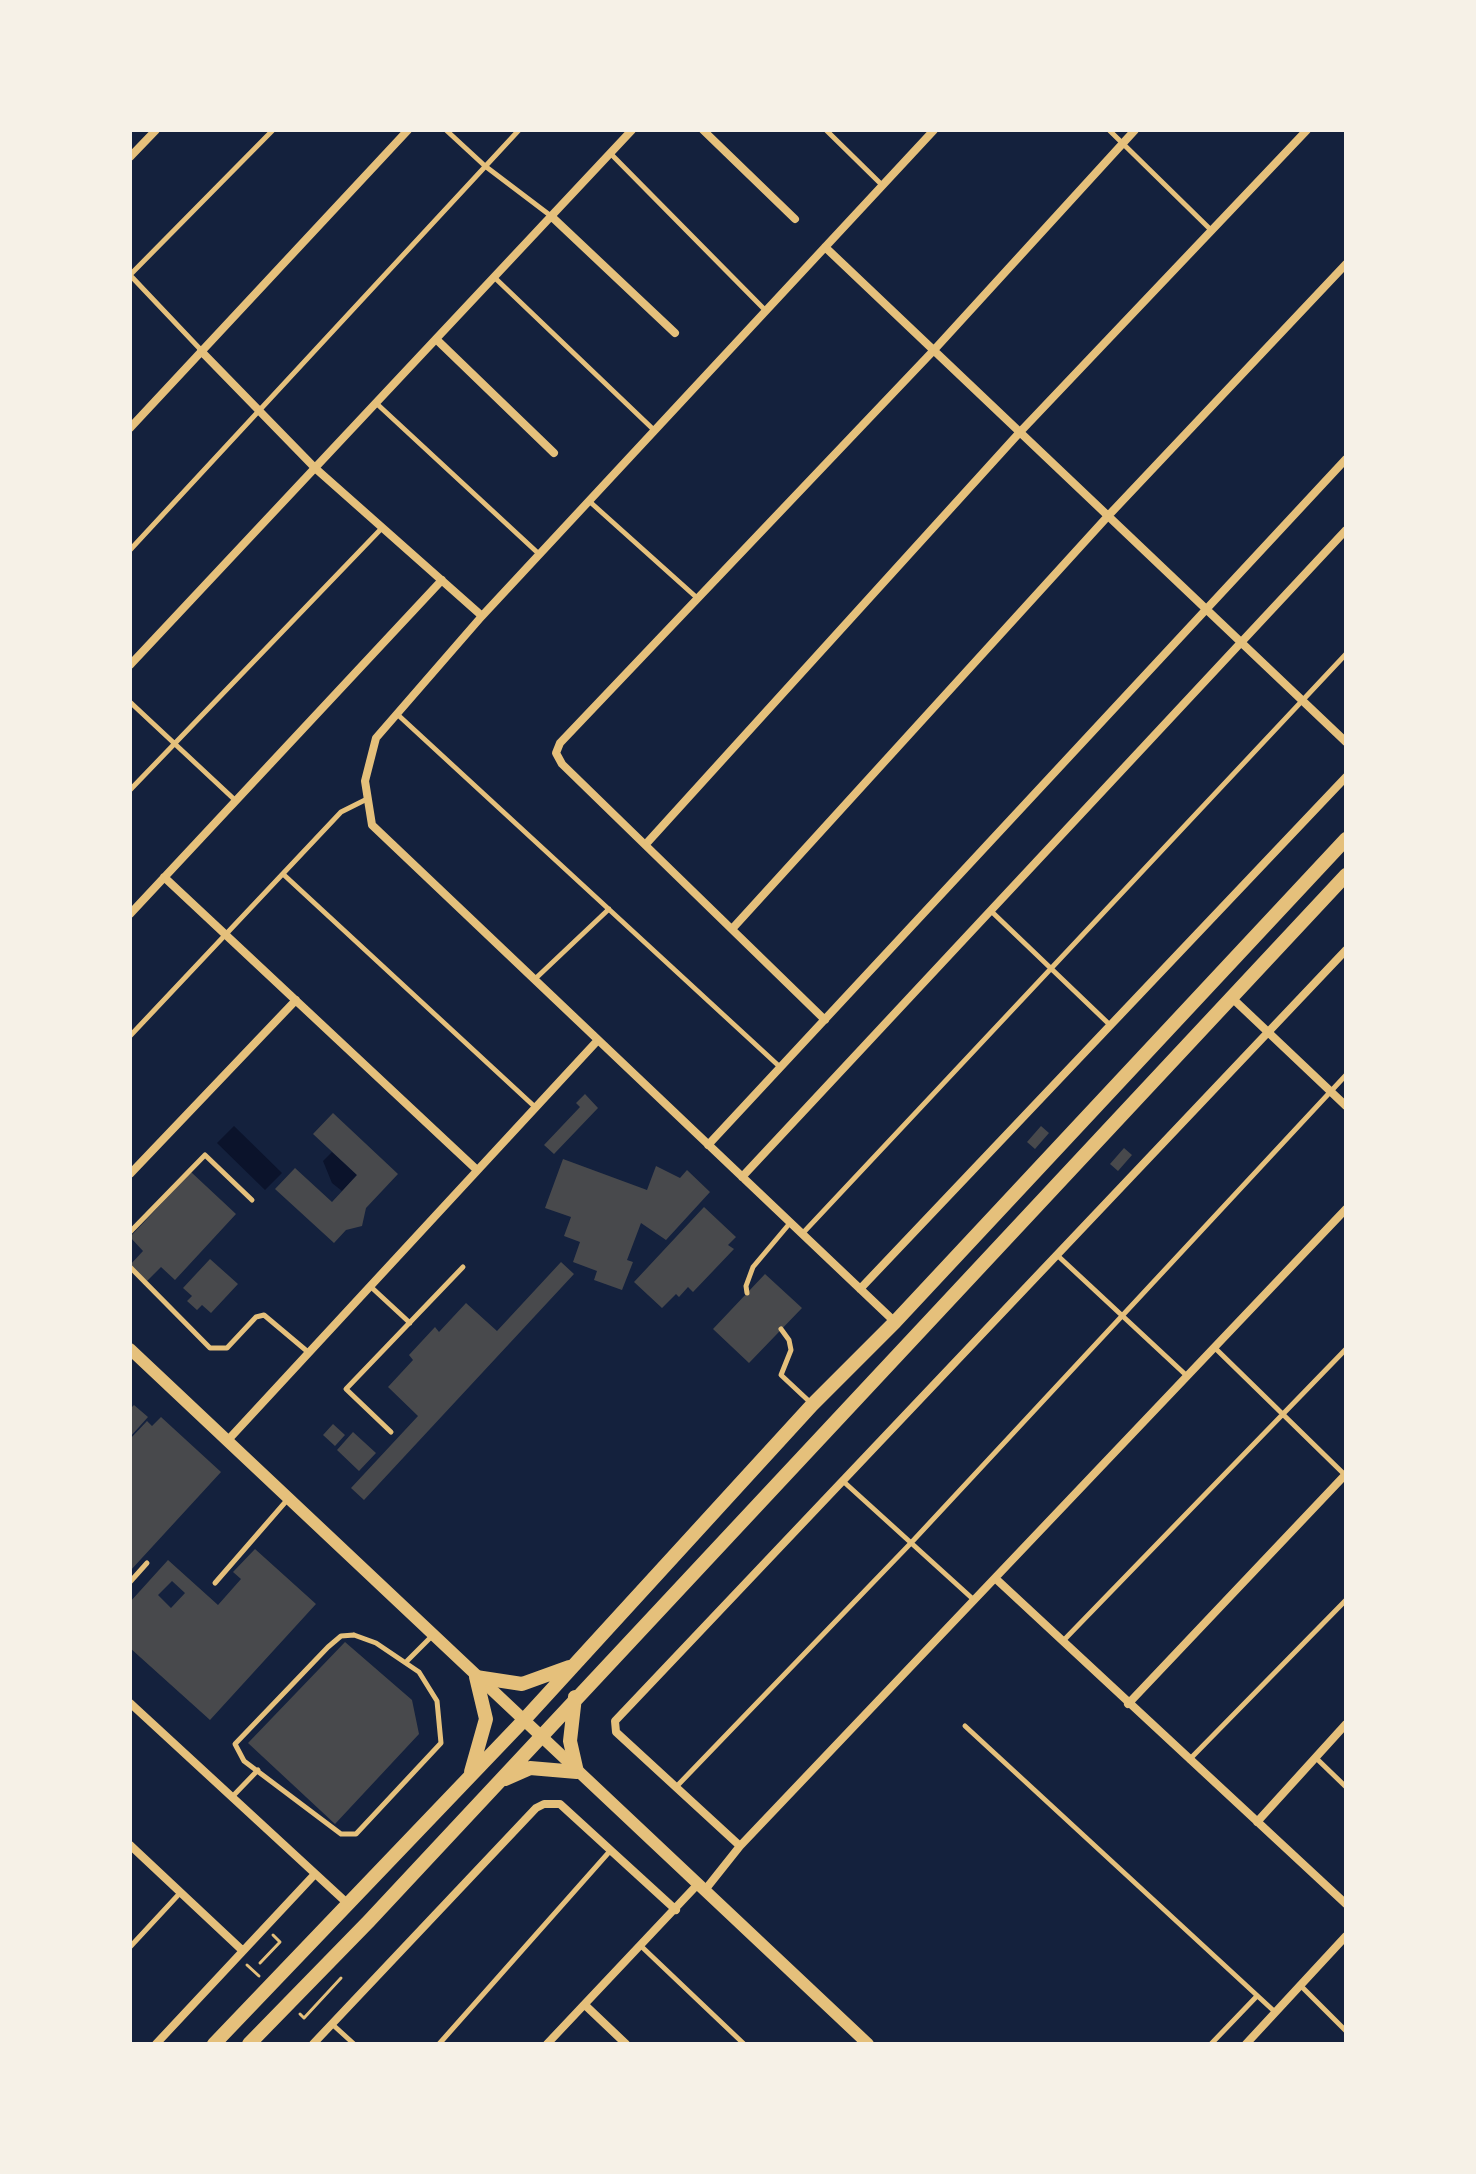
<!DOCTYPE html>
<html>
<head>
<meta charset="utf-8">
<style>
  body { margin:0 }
  #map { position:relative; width:1476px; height:2174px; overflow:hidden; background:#14213d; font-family:"Exo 2",sans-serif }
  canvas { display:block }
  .frame { position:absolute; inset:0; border:132px solid #f6f1e7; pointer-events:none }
</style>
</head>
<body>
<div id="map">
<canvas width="1476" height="2174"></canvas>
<div class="frame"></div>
</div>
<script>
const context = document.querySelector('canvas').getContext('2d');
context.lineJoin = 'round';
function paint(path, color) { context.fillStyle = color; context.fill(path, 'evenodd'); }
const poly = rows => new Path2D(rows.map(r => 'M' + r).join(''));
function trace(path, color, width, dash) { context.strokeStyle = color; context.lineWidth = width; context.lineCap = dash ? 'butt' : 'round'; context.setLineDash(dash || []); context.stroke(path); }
const water = poly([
  [234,1126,282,1173,265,1190,217,1143],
  [332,1152,357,1175,342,1191,332,1183,323,1161]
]);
const building = poly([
  [585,1094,598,1108,554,1154,544,1145,580,1107,576,1103],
  [333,1113,398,1174,366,1208,362,1226,346,1230,334,1243,275,1189,295,1168,332,1202,357,1175,313,1134],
  [1041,1126,1049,1133,1035,1149,1027,1142],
  [1124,1148,1132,1155,1118,1171,1110,1164],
  [563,1159,647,1190,656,1166,680,1178,687,1170,710,1192,666,1240,641,1223,627,1260,633,1262,622,1290,594,1280,597,1271,573,1262,580,1242,564,1236,571,1217,545,1208],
  [191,1172,236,1214,175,1280,161,1267,147,1281,130,1265,143,1251,130,1237],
  [704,1207,736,1237,728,1245,734,1249,693,1292,688,1287,679,1297,676,1294,662,1308,634,1282],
  [210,1259,238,1284,211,1313,202,1305,197,1310,187,1301,192,1296,183,1288],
  [561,1262,574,1274,364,1500,351,1488,418,1416,388,1387,413,1360,409,1355,435,1327,439,1332,466,1303,497,1331],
  [765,1274,802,1308,749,1363,713,1329],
  [134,1405,148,1417,130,1437,130,1409],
  [161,1417,221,1472,130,1571,130,1439,147,1421,152,1426],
  [333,1424,345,1435,335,1446,323,1435],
  [353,1432,376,1453,359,1471,337,1450],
  [255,1549,316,1604,210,1720,130,1648,130,1602,168,1560,218,1605,241,1579,233,1572],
  [172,1581,185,1593,171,1608,158,1595],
  [345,1642,412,1700,419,1734,335,1824,248,1743]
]);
const path = poly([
  [260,1963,280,1942,273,1935],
  [247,1965,259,1976],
  [300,2014,304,2018,341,1978]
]);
const service = poly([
  [446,130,485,166,551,216],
  [826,130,882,185],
  [1109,130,1211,230],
  [610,153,766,311],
  [494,277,655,431],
  [201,350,130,275,273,130],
  [376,403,539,554],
  [589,501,696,597],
  [130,550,519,130],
  [130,702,236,801],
  [397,714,780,1067],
  [130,790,381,529],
  [283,874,535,1107],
  [991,911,1110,1025],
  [535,979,609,909],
  [130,1036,341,812,365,800],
  [130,1232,205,1155,252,1200],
  [802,1234,1346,654],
  [1057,1255,1187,1376],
  [130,1267,210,1348,227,1348,256,1317,264,1315,308,1352],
  [370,1286,410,1323],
  [747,1293,746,1286,753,1267,790,1223],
  [781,1329,789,1340,791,1350,781,1375,812,1404],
  [1215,1348,1346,1476],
  [391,1432,346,1389,463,1267],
  [844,1482,974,1600],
  [130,1582,147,1563],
  [215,1583,288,1499],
  [354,1635,376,1643,419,1672,437,1701,441,1743,356,1834,341,1834,244,1761,235,1744,328,1647,341,1636,354,1635],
  [1063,1641,1346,1349],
  [407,1661,431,1637],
  [965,1726,1275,2012],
  [1316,1758,1346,1787],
  [1189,1760,1346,1600],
  [677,1786,910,1544,1346,1075],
  [232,1797,258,1770],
  [130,1947,180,1893],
  [642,1947,744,2044],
  [1301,1986,1346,2031],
  [332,2024,354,2044],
  [439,2044,610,1851],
  [1211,2044,1257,1996]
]);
const minor = poly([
  [703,130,795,219],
  [130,157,156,130],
  [551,216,675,333],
  [825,247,1346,742],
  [436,339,554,453],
  [201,351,315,468,482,616],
  [130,428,408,130],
  [130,665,632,130],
  [646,844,1020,432,1307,130],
  [164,877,477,1170],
  [130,914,442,580],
  [732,929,1108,516,1346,264],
  [1231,997,1346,1106],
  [825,1020,562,764,556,753,560,743,934,350,1135,130],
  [708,1145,1346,459],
  [130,1174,296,1000],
  [742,1177,1346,530],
  [860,1289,1346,777],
  [895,1322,372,825,365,781,376,738,482,616,934,130],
  [228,1440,598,1040],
  [995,1578,1346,1904],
  [130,1703,347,1903],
  [1128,1704,1346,1474],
  [1257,1822,1346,1724],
  [130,1845,243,1951],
  [740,1846,616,1732,615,1721,1346,950],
  [705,1890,740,1846,1346,1209],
  [585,2005,626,2044],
  [156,2044,315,1874],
  [313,2044,536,1808,544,1804,560,1804,676,1910],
  [547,2044,698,1884],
  [1246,2044,1346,1936]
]);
const tertiary = poly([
  [130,1349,868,2044]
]);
const secondary = poly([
  [471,1772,486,1719,476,1677,522,1684,569,1667],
  [505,1779,530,1768,577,1772,570,1741,575,1697],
  [214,2044,523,1721,812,1405,895,1322,1346,839],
  [249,2044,369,1921,1346,875]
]);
paint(water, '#0b132b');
paint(building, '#48494c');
trace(path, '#e5c07b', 3);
trace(service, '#e5c07b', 5);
trace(minor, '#e5c07b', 8);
trace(tertiary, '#e5c07b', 12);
trace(secondary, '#e5c07b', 14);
</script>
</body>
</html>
